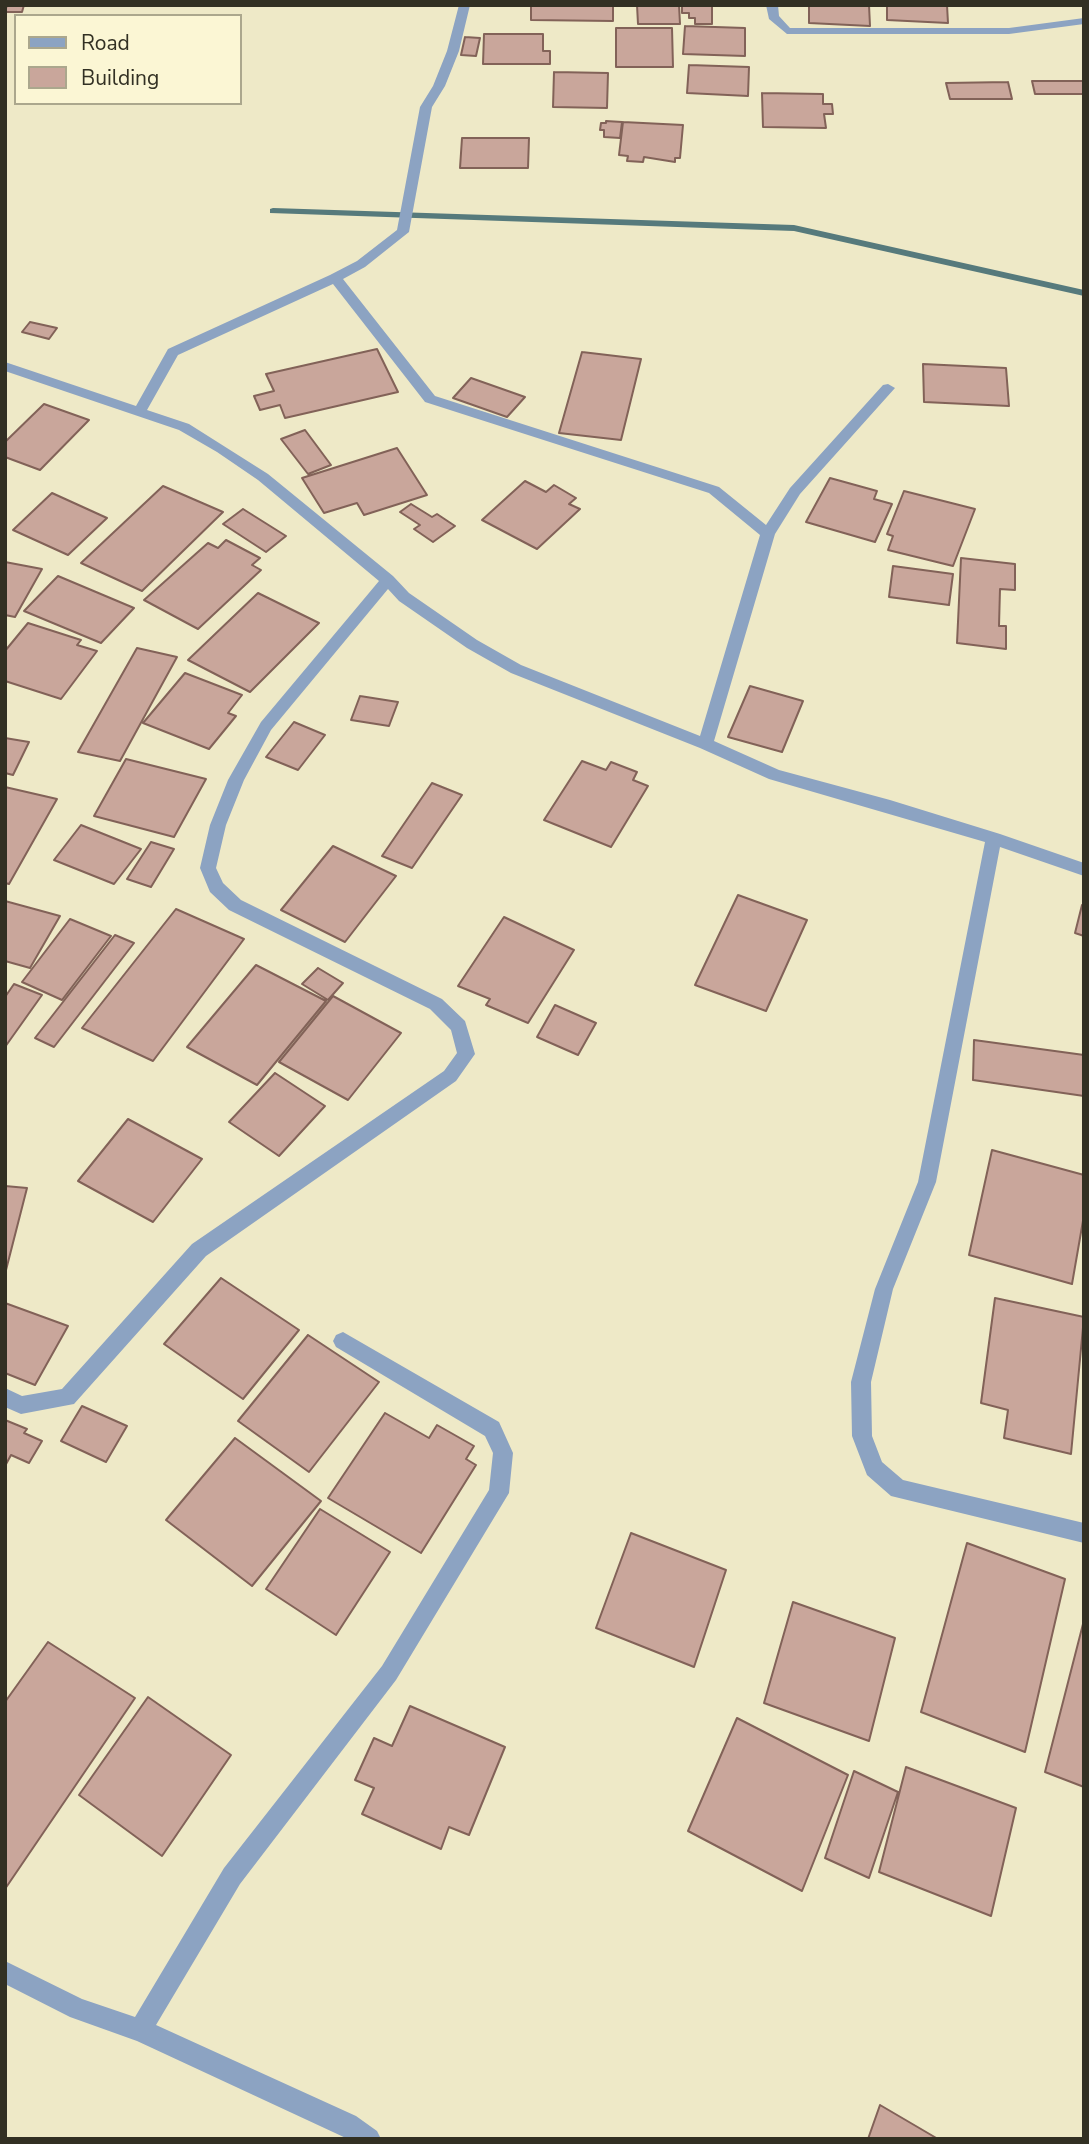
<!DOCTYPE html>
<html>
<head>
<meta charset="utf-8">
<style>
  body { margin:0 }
  #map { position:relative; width:1089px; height:2144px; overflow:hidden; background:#eee9c7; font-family:"Nunito Sans",sans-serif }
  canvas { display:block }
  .frame { position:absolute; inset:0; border:7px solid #323023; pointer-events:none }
  .legend { position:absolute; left:14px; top:14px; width:228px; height:91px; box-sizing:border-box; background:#fbf6d4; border:2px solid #aba78d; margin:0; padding:9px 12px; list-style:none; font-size:21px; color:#323023 }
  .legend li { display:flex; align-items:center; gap:14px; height:35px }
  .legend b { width:35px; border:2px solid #aba78d }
</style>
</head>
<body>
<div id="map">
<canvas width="1089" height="2144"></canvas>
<div class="frame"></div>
<ul class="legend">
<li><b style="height:9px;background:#8ca3c2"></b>Road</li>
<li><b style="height:19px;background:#c9a69b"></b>Building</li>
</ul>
</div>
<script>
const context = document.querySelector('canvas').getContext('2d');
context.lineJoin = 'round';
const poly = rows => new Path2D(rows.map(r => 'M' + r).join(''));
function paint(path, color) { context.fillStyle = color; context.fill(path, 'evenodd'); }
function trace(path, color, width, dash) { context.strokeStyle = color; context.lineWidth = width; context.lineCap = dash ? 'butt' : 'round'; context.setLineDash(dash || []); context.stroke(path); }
const stream = poly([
  [273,208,794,225,1084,290,1084,296,794,231,270,213,270,209,273,208]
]);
const building = poly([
  [7,5,24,5,22,12,5,12,7,5],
  [531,5,613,5,613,21,531,20,531,5],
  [637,5,679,5,680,24,638,24,637,5],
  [682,5,712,5,712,24,695,24,695,18,689,18,689,13,682,13,682,5],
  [809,5,869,5,870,26,809,23,809,5],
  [887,5,947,5,948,23,887,20,887,5],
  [685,26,745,28,745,56,683,54,685,26],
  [616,28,672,28,673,67,616,67,616,28],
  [484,34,543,34,543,51,550,51,550,64,483,64,484,34],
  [465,37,480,38,476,56,461,55,465,37],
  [689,65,749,67,748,96,687,93,689,65],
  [554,72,608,73,607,108,553,107,554,72],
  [1032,81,1084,81,1084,94,1035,94,1032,81],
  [1008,82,1012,99,950,99,946,83,1008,82],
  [762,93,823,94,823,104,832,104,833,114,824,114,826,128,763,127,762,93],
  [606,121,622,122,620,138,604,137,604,130,600,130,601,123,606,123,606,121],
  [623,122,683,125,680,158,675,158,675,162,644,157,643,162,627,161,628,156,619,155,623,122],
  [462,138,529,138,528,168,460,168,462,138],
  [30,322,57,328,49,339,22,332,30,322],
  [377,349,398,392,285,418,280,405,260,410,254,396,274,391,266,374,377,349],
  [582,352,641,359,621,440,559,433,582,352],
  [923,364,1006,368,1009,406,924,402,923,364],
  [471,378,525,397,507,417,453,398,471,378],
  [44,404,89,420,40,470,5,457,5,442,44,404],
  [305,430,331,465,308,474,281,439,305,430],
  [397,448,427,495,364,515,357,503,324,513,302,478,397,448],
  [830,478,877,491,874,499,892,504,875,542,806,522,830,478],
  [525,481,546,492,554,485,576,498,569,504,580,509,537,549,482,520,525,481],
  [163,486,223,512,142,591,81,563,163,486],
  [904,491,975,509,953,566,888,550,893,536,887,534,904,491],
  [52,493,107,518,68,555,13,530,52,493],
  [411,504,432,517,437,514,455,526,433,542,414,529,420,525,400,512,411,504],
  [243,509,286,536,266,552,223,524,243,509],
  [226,540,260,558,252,565,261,570,198,629,144,600,208,543,218,548,226,540],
  [961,558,1015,564,1015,590,1000,589,999,626,1006,626,1006,649,957,643,961,558],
  [5,562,42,569,15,617,5,615,5,562],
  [893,566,953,574,949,605,889,597,893,566],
  [58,576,134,608,101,643,24,611,58,576],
  [258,593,319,623,250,692,188,660,258,593],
  [28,623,81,640,77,645,97,651,61,699,5,681,5,651,28,623],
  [137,648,177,657,120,761,78,752,137,648],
  [185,673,242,695,228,713,236,716,209,749,143,723,185,673],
  [750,686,803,701,782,752,728,737,750,686],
  [360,696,398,702,389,726,351,720,360,696],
  [294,722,325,735,298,770,266,757,294,722],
  [5,738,29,742,13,775,5,773,5,738],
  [126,759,206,779,174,837,94,816,126,759],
  [582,761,606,770,611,762,637,772,633,780,648,786,611,847,544,820,582,761],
  [432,783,462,795,412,868,382,856,432,783],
  [5,787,57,799,9,884,5,883,5,787],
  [81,825,141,849,114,884,54,860,81,825],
  [151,842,174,849,151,887,127,879,151,842],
  [333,846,396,876,345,942,281,910,333,846],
  [738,895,807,920,766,1011,695,985,738,895],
  [5,901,60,916,30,968,5,961,5,901],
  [1082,905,1084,906,1084,936,1075,933,1082,905],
  [176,909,244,939,153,1061,82,1028,176,909],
  [504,917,574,950,528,1023,486,1005,490,999,458,986,504,917],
  [70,919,111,936,62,1000,22,982,70,919],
  [115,935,134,943,54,1047,35,1038,115,935],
  [256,965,326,1001,257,1085,187,1047,256,965],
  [318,968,343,983,328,1000,302,984,318,968],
  [14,984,42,995,5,1047,5,997,14,984],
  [333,996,401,1033,348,1100,279,1062,333,996],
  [555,1005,596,1023,578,1055,537,1037,555,1005],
  [974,1040,1084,1055,1084,1096,973,1080,974,1040],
  [275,1073,325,1106,279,1156,229,1122,275,1073],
  [128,1119,202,1159,153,1222,78,1181,128,1119],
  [992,1150,1084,1175,1084,1215,1072,1284,969,1255,992,1150],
  [5,1186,27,1188,5,1274,5,1186],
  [221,1278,299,1330,243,1399,164,1344,221,1278],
  [995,1298,1084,1317,1071,1454,1004,1438,1008,1410,981,1403,995,1298],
  [5,1303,68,1326,35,1385,5,1373,5,1303],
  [308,1335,379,1382,309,1472,238,1421,308,1335],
  [82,1406,127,1426,106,1462,61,1441,82,1406],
  [385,1413,429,1438,437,1425,474,1446,466,1459,476,1465,421,1553,328,1498,385,1413],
  [5,1420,27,1429,24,1433,42,1441,29,1463,11,1455,5,1466,5,1420],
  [235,1438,321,1501,252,1586,166,1520,235,1438],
  [320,1509,390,1552,336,1635,266,1589,320,1509],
  [631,1533,726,1570,694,1667,596,1628,631,1533],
  [967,1543,1065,1579,1025,1752,921,1712,967,1543],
  [793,1602,895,1638,869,1741,764,1703,793,1602],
  [1083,1624,1084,1624,1084,1787,1045,1772,1083,1624],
  [48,1642,135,1698,5,1889,5,1702,48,1642],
  [148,1697,231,1755,162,1856,79,1795,148,1697],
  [410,1706,505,1747,469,1835,449,1827,441,1849,362,1814,374,1788,355,1780,374,1738,392,1746,410,1706],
  [737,1718,848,1775,802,1891,688,1831,737,1718],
  [906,1767,1016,1808,991,1916,879,1872,906,1767],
  [854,1771,898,1792,869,1878,825,1858,854,1771],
  [880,2105,938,2139,868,2139,880,2105]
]);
const street = poly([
  [459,5,470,5,459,51,445,86,432,107,409,232,365,267,343,279,435,396,719,487,766,525,790,488,883,385,888,384,895,388,800,494,775,534,714,741,779,770,890,800,1000,834,1084,863,1084,876,1000,847,936,1182,893,1289,871,1382,872,1436,882,1462,903,1480,1084,1523,1084,1543,891,1496,867,1475,852,1436,851,1382,875,1289,918,1182,985,842,769,779,700,748,511,673,467,648,399,601,388,589,271,730,244,780,226,825,216,868,223,883,241,900,442,999,465,1021,475,1054,456,1081,206,1256,74,1404,21,1414,5,1407,5,1388,22,1396,62,1389,192,1244,444,1071,457,1053,451,1030,430,1009,229,910,210,892,200,868,210,825,228,780,261,722,379,581,258,480,217,452,179,430,5,371,5,362,136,406,168,349,330,275,357,261,397,230,420,107,433,86,447,51,459,5],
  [333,284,425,402,709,493,760,535,700,736,521,665,477,640,409,593,393,576,268,474,189,424,147,410,178,355,333,284],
  [766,5,778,5,779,16,790,28,1009,28,1084,18,1084,24,1009,34,787,34,769,19,766,5],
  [343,1332,499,1422,513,1453,509,1493,396,1680,240,1884,156,2025,356,2116,377,2131,381,2139,348,2139,137,2041,70,2017,5,1984,5,1961,82,1999,135,2017,224,1868,382,1666,489,1490,493,1453,485,1436,336,1347,333,1341,336,1335,343,1332]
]);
paint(stream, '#567a7c');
paint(building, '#c9a69b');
trace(building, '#826258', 2);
paint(street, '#8ca3c2');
</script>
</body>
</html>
